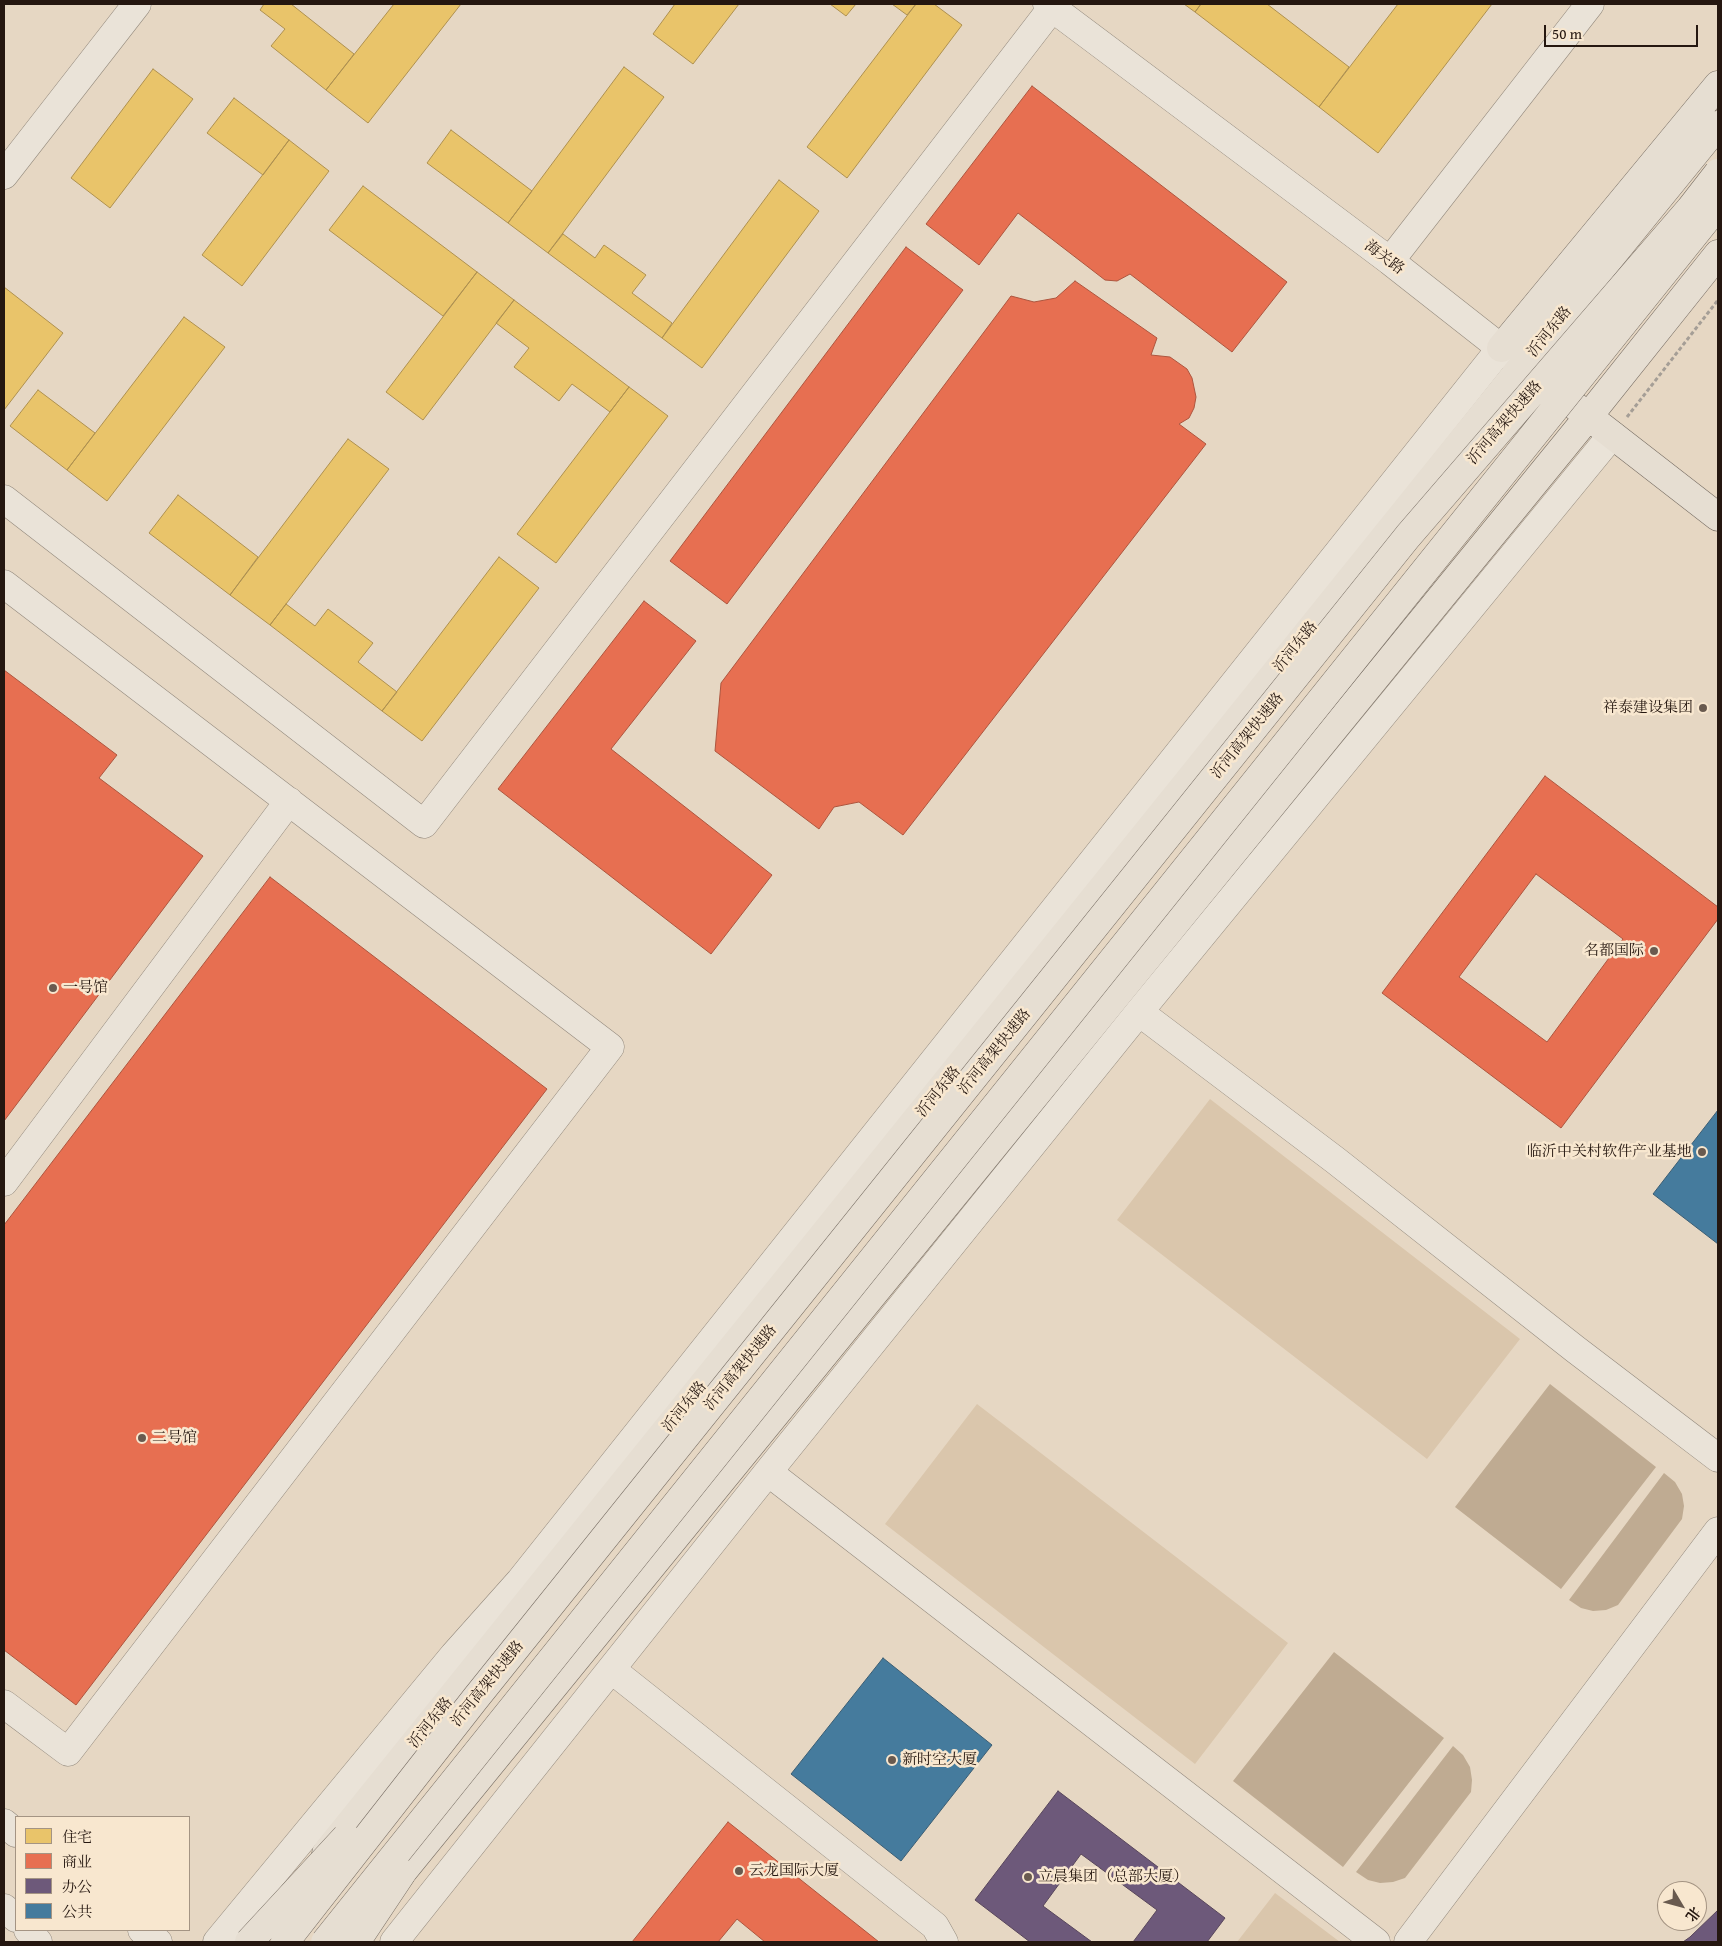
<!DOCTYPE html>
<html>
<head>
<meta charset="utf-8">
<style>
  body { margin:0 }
  #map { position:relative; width:1722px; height:1946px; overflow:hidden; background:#e6d7c3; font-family:"Gentium Book Plus","Noto Serif SC",serif }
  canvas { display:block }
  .frame { position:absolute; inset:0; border:5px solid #251710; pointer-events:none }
  .legend { position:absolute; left:15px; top:1816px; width:175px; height:115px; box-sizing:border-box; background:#f8e7cf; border:1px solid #a49483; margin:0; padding:6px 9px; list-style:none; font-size:15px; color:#251710 }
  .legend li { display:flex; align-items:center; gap:10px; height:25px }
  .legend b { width:25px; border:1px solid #a49483 }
  .north { position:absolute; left:1657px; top:1881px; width:50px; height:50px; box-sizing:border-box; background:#f8e7cf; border:1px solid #a49483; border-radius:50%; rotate:127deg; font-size:14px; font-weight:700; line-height:20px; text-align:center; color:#251710 }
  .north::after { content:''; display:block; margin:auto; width:18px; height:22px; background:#695a4f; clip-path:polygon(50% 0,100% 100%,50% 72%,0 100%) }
  .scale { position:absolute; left:1544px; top:25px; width:154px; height:22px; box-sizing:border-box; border:2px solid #251710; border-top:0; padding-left:6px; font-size:15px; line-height:18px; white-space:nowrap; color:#251710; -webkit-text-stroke:4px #f8e7cf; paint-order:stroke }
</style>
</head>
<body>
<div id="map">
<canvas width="1722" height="1946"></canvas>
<div class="frame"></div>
<ul class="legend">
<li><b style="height:14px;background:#e9c46a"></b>住宅</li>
<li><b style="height:14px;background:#e76f51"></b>商业</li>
<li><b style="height:14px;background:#6d597a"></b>办公</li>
<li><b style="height:14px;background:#457b9d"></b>公共</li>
</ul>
<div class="north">北</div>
<div class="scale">50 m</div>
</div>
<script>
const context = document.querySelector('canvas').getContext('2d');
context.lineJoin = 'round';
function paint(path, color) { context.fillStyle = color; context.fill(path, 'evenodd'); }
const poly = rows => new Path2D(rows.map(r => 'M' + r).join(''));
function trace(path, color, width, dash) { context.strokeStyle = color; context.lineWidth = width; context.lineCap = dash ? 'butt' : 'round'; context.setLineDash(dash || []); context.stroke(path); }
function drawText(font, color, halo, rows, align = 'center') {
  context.font = font + ' "Gentium Book Plus","Noto Serif SC",serif'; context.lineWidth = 5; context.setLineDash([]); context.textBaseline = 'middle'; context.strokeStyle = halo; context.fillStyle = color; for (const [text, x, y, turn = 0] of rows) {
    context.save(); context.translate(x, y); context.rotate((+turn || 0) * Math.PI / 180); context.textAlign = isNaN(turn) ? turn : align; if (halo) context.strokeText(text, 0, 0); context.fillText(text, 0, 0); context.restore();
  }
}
const green = poly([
  [1210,1099,1520,1339,1427,1459,1117,1220],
  [977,1404,1288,1643,1195,1764,885,1524],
  [1275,1893,1340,1942,1237,1942]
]);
const water = poly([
  [1550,1384,1656,1467,1561,1589,1455,1507],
  [1664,1473,1675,1482,1682,1494,1684,1506,1682,1519,1618,1605,1606,1610,1593,1611,1581,1608,1569,1600],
  [1334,1652,1444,1738,1343,1867,1233,1781],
  [1453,1746,1463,1755,1470,1767,1472,1780,1471,1792,1405,1878,1393,1882,1380,1883,1368,1880,1356,1872]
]);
const homes = poly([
  [264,4,291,4,354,54,326,90,271,46,285,29,260,10,264,4],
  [394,4,461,4,368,123,326,90,394,4],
  [675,4,739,4,693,64,653,34,675,4],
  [830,4,856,4,846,16,830,4],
  [892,4,916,4,907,15,892,4],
  [916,4,934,4,962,25,847,178,807,147,916,4],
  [1184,4,1201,4,1195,12,1184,4],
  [1201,4,1267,4,1349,67,1319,107,1195,12,1201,4],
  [1398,4,1492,4,1378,153,1319,107,1398,4],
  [624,67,664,97,548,253,508,223,624,67],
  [153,69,193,99,110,208,71,178,153,69],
  [234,98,289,140,263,175,207,133,234,98],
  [451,130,532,191,508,223,427,163,451,130],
  [289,140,329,171,242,286,202,255,289,140],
  [779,180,819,211,702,368,662,338,779,180],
  [363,186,477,272,443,316,329,230,363,186],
  [563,234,595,258,604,245,646,275,632,293,672,323,662,338,548,253,563,234],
  [477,272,514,300,423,420,386,392,477,272],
  [4,287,63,333,4,410,4,287],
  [514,300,629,387,610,412,572,384,559,401,514,367,529,348,496,323,514,300],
  [184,317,225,347,107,501,67,470,184,317],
  [629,387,668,416,556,563,517,534,629,387],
  [38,390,95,433,67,470,10,426,38,390],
  [348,439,389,469,270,625,230,595,348,439],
  [178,495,258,557,230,595,149,533,178,495],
  [499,557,539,588,422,741,382,711,499,557],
  [286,604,315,626,328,609,373,643,358,662,397,692,382,711,270,625,286,604]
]);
const shops = poly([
  [1032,86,1287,282,1232,352,1130,274,1117,281,1105,280,1018,213,979,265,926,224,1032,86],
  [906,247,963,290,727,604,670,561,906,247],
  [1075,281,1157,338,1151,355,1170,357,1187,369,1192,378,1196,397,1194,408,1189,418,1179,424,1206,444,903,835,859,802,834,807,819,829,715,751,721,683,1011,296,1034,302,1056,298,1075,281],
  [644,601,696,641,611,749,772,875,711,954,498,789,644,601],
  [4,670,117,755,99,778,203,856,4,1121,4,670],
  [1545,776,1718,907,1718,919,1561,1128,1382,993,1545,776],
  [1536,874,1623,939,1547,1042,1459,977,1536,874],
  [270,877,547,1089,76,1705,4,1650,4,1225,270,877],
  [728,1822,879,1942,765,1942,737,1919,718,1942,632,1942,728,1822]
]);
const offices = poly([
  [1058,1791,1225,1918,1207,1942,1133,1942,1157,1910,1081,1854,1043,1906,1092,1942,1030,1942,975,1900,1058,1791],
  [1718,1910,1718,1942,1683,1942,1690,1937,1718,1910]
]);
const public = poly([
  [1718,1110,1718,1244,1653,1194,1718,1110],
  [883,1658,992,1745,901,1861,791,1774,883,1658]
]);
const path = poly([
  [1627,417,1718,300]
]);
const minor = poly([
  [1047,4,1390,261,1516,360],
  [4,175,137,4],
  [1390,261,1590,4],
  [4,499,424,824,1052,8],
  [4,584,610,1047,68,1752,4,1704],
  [1139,1012,1335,1160,1575,1349,1718,1458],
  [4,1182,289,801],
  [768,1472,1376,1942],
  [612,1670,935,1926,944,1942],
  [4,1823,16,1833],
  [4,1908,16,1918],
  [28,1930,38,1942],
  [142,1930,158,1942],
  [217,1942,454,1655,520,1581,1501,348],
  [394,1942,768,1472,1139,1012,1612,435],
  [1408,1942,1718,1531]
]);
const major = poly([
  [1501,348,1718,85],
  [1575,406,1718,517],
  [326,1853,1523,365,1718,125],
  [387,1891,1588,417,1718,254]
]);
const highwayBridge = poly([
  [249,1942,346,1837],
  [285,1942,475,1699,1408,536,1690,209,1718,173],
  [325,1942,1718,205],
  [356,1942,402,1873]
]);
const markers = [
  [1703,708,5,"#695a4f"],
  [1654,951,5,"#695a4f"],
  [53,988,5,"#695a4f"],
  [1702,1152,5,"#695a4f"],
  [142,1438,5,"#695a4f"],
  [892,1760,5,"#695a4f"],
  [739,1871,5,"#695a4f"],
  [1028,1877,5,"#695a4f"]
];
const streetNames = [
  ["海关路",1384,258,37],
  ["沂河东路",1550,332,-51],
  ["沂河高架快速路",1505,423,-49],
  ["沂河东路",1296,647,-51],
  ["沂河高架快速路",1248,736,-51],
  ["沂河高架快速路",995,1052,-51],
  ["沂河东路",939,1092,-51],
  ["沂河高架快速路",741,1368,-51],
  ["沂河东路",685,1407,-51],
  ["沂河高架快速路",488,1684,-51],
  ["沂河东路",431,1723,-51]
];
const poiNames = [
  ["祥泰建设集团",1693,708,"right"],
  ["名都国际",1644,951,"right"],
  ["一号馆",63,988],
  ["临沂中关村软件产业基地",1692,1152,"right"],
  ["二号馆",152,1438],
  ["新时空大厦",902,1760],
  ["云龙国际大厦",749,1871],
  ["立晨集团（总部大厦）",1038,1877]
];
paint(green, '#dac6ac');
paint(water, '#bfab92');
paint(homes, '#e9c46a');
trace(homes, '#ae904f', 1);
paint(shops, '#e76f51');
trace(shops, '#ad553e', 1);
paint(offices, '#6d597a');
trace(offices, '#57455a', 1);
paint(public, '#457b9d');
trace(public, '#3b5d73', 1);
trace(minor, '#93897d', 29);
trace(major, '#786e64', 29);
trace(path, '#a59e96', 3, [4, 2.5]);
trace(minor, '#eae3d8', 28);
trace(major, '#e6ded2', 28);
trace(highwayBridge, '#786e64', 29, []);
trace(highwayBridge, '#e6ded2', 28);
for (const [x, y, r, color] of markers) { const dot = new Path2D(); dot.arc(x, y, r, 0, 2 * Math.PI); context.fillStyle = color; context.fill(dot); trace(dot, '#f8e7cf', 2); }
drawText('15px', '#251710', '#f8e7cf', streetNames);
drawText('15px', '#251710', '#f8e7cf', poiNames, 'left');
</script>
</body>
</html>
